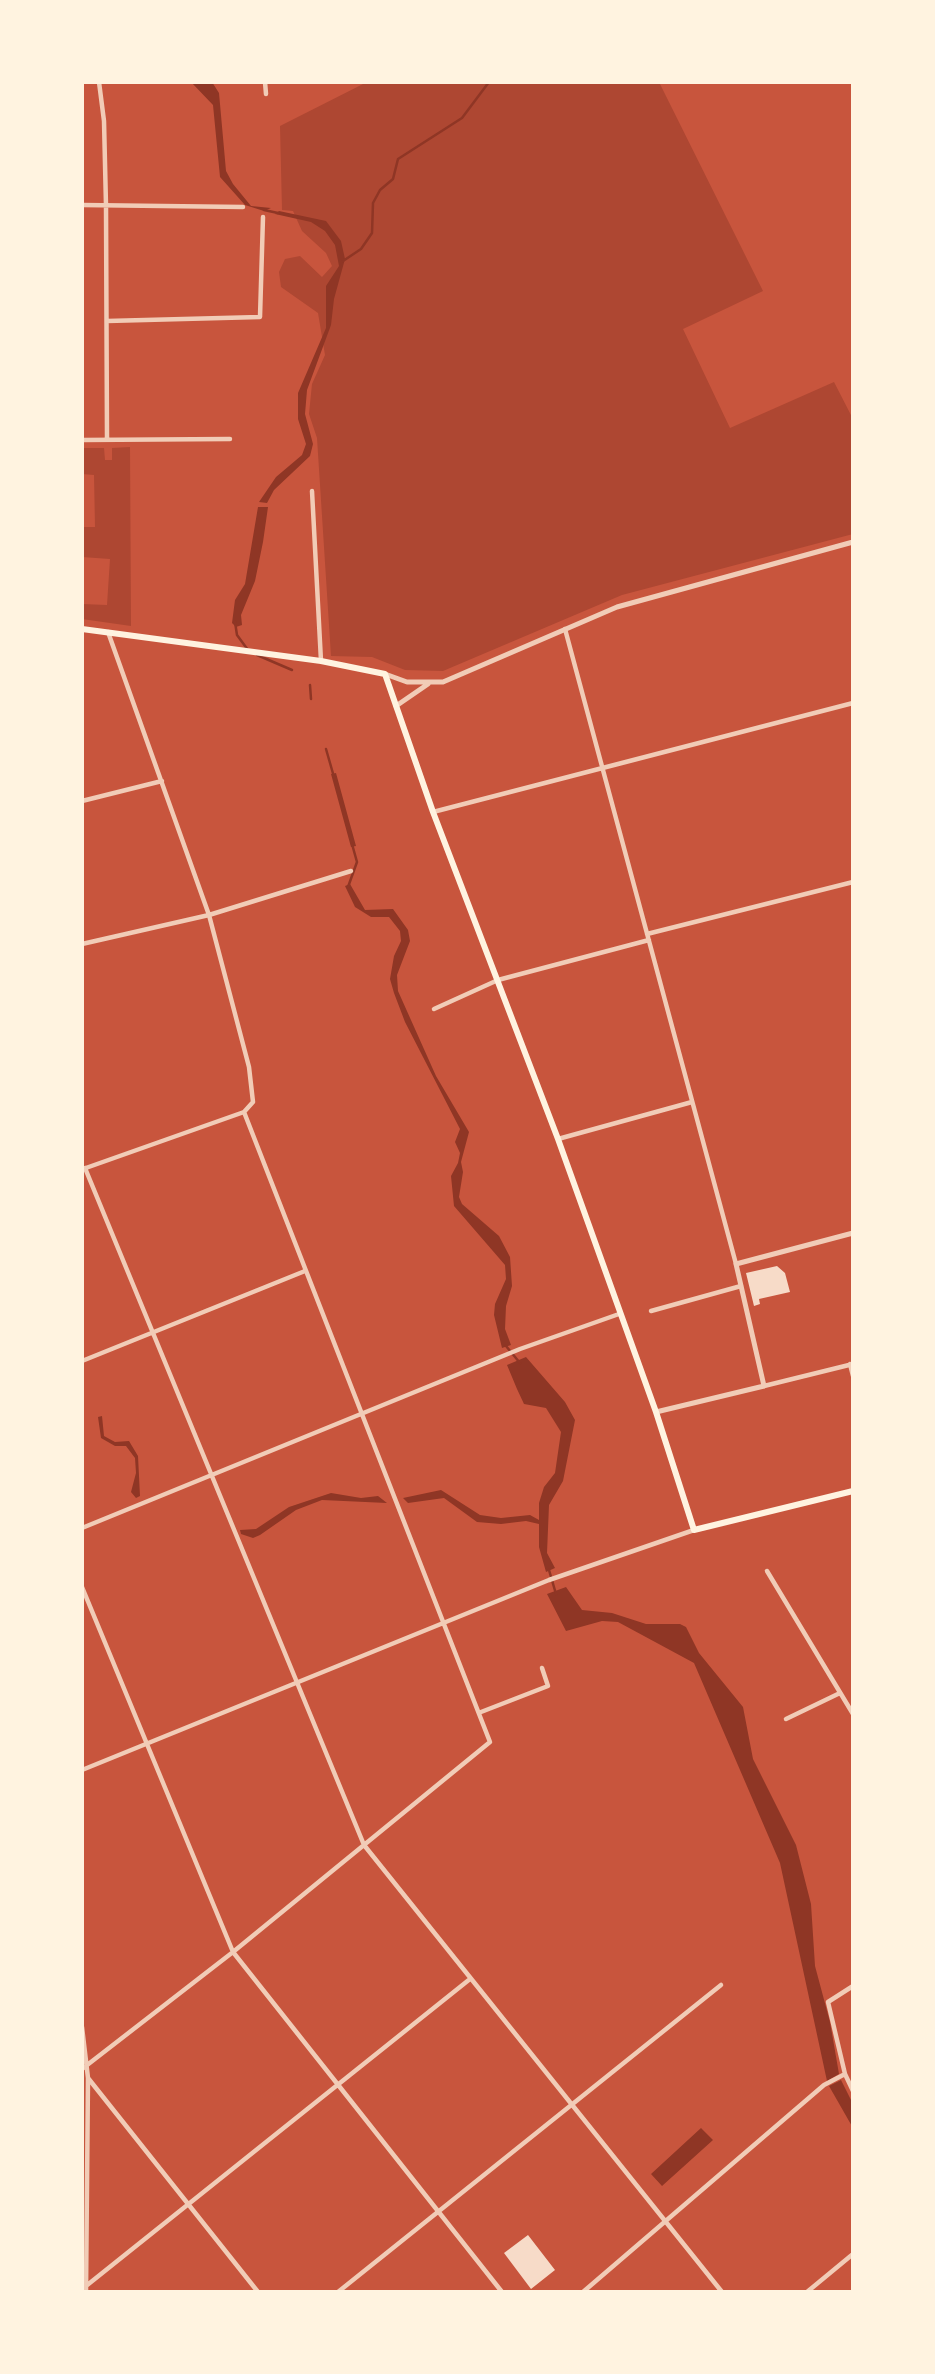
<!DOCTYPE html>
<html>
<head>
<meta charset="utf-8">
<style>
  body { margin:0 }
  #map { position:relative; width:935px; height:2374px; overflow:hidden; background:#c8553d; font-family:Ubuntu,sans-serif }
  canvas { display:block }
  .frame { position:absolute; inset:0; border:84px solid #fff3e0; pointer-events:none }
</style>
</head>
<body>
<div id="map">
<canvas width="935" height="2374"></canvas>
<div class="frame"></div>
</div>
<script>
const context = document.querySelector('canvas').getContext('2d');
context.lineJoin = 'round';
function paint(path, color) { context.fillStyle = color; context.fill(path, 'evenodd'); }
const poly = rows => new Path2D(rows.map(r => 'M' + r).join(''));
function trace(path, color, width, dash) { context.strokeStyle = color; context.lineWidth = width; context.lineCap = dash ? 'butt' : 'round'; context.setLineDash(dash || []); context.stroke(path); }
const green = poly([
  [367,82,659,82,763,291,683,329,730,428,834,382,853,419,853,534,622,595,443,671,405,670,372,657,331,656,317,438,309,414,312,384,325,355,318,313,281,287,279,272,285,259,300,256,322,277,332,266,326,253,302,231,293,211,282,210,280,126],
  [130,447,131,626,82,619,82,604,107,605,110,559,82,557,82,527,95,527,94,475,82,474,82,448,104,448,105,460,112,460,112,448]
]);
const water = poly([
  [191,82,212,82,219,93,226,171,233,184,251,206,271,208,264,211,245,205,220,177,213,105],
  [279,211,326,221,341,241,345,259,334,299,331,325,307,390,305,414,313,444,310,456,274,490,267,503,259,502,276,477,302,455,306,444,298,419,298,393,326,328,326,286,339,266,335,245,325,231,311,222,275,214],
  [258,507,268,507,263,542,255,581,241,615,242,625,236,627,232,623,235,600,245,584],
  [336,773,356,846,351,847,331,774],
  [350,884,365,910,393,909,408,930,410,941,397,975,398,991,436,1076,469,1132,461,1162,463,1172,459,1197,462,1204,499,1236,510,1257,512,1286,506,1306,505,1329,511,1345,502,1348,494,1315,495,1304,506,1279,505,1265,454,1206,451,1176,458,1163,460,1153,455,1142,460,1129,405,1022,394,993,390,979,394,956,401,941,400,931,389,917,371,917,355,907,345,886],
  [526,1357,565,1402,575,1420,563,1481,549,1505,547,1553,555,1568,546,1572,539,1547,539,1524,526,1521,501,1524,477,1522,444,1498,408,1503,403,1498,441,1490,480,1515,501,1518,530,1515,539,1520,539,1503,544,1487,555,1473,561,1432,546,1408,524,1404,517,1389,507,1365],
  [102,1416,104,1436,115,1442,129,1441,138,1456,140,1496,136,1498,131,1492,136,1473,135,1458,126,1446,115,1446,101,1438,98,1417],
  [331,1493,361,1498,378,1496,387,1503,322,1500,296,1510,260,1535,253,1538,241,1534,240,1530,256,1529,289,1507],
  [566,1587,582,1610,612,1613,646,1624,680,1624,686,1627,699,1653,743,1707,753,1759,796,1845,811,1904,815,1966,830,2022,839,2074,827,2081,780,1863,694,1663,618,1622,602,1621,566,1631,547,1594],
  [841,2080,853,2104,853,2128,829,2086],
  [701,2128,713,2140,662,2186,651,2174]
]);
const stream = poly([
  [264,210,278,213],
  [343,261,361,249,372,233,373,203,380,190,393,179,398,159,462,118,489,82],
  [235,622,237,635,248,650],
  [257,655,292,670],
  [310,685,311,699],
  [326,749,334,777],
  [348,887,357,862,352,844],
  [506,1346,520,1363],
  [549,1570,556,1594]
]);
const building = poly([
  [777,1266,785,1273,790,1292,759,1299,760,1304,754,1306,746,1273],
  [528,2235,555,2270,531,2289,504,2253]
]);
const minor = poly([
  [99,82,104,121,106,206,107,440],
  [265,82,266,94],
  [82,205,243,207],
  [107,321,260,317,263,217],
  [82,440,230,439],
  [312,491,321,661],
  [565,629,736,1264],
  [82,801,162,781],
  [433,812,853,703],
  [647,934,853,882],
  [82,944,209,915,351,871],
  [434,1009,498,980,649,940],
  [558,1139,692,1102],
  [85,1168,364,1845,722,2292],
  [83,1169,244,1112,253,1102,249,1067,209,915,108,632],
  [651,1311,741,1286],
  [82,1361,305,1271],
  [850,1364,853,1376],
  [764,1386,853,1364],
  [82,1528,520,1349,619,1314],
  [767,1571,853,1714],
  [82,1587,233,1952,502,2292],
  [481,1712,548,1686,542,1668],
  [786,1719,840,1693],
  [82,1770,549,1580,694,1530],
  [853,1986,828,2002,845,2074,853,2091],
  [82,2027,88,2078,86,2292],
  [82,2069,233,1952,490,1742,244,1112],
  [88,2078,258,2292],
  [86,2286,470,1979],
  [338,2292,721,1985],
  [583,2292,824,2085,845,2074],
  [807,2292,853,2254]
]);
const tertiary = poly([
  [385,674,407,682,443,682,617,607,853,542],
  [396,706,428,684],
  [656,1412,764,1386,736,1264,853,1233]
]);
const secondary = poly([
  [82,629,321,661,385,674,433,812,558,1139,656,1412,694,1530,853,1491]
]);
paint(green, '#ae4732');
paint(water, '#8f3625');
trace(stream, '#8f3625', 2.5);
paint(building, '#f7dbc8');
trace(minor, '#f1ccb7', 4.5);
trace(tertiary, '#f1ccb7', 5);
trace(secondary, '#fff3e0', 6);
</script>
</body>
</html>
